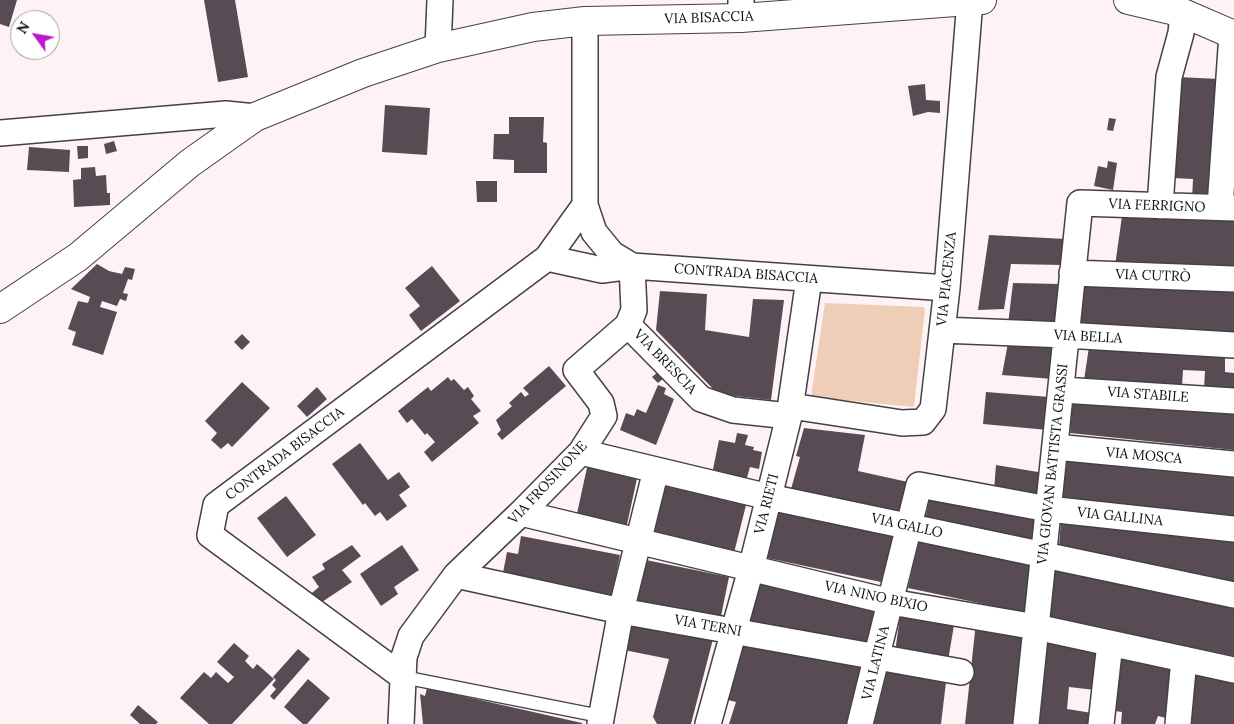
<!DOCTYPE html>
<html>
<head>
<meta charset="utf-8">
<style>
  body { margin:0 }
  #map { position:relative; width:1234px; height:724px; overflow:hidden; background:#fff2f5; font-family:Lora,serif }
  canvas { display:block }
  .north { position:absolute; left:10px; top:10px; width:50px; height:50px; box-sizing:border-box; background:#fff; border:1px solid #9f9f9f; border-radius:50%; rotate:302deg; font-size:14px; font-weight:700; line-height:20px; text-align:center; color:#0f0f0f }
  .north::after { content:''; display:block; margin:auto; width:18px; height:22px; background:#ba1acc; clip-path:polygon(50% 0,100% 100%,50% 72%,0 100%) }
</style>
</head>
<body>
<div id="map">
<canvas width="1234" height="724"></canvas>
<div class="north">N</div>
</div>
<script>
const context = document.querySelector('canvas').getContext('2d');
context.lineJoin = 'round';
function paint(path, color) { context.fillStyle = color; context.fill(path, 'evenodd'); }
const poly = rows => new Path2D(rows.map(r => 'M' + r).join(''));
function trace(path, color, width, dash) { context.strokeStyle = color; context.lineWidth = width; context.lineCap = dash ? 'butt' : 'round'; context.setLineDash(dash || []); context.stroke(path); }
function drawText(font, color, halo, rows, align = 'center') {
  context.font = font + ' Lora,serif'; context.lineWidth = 5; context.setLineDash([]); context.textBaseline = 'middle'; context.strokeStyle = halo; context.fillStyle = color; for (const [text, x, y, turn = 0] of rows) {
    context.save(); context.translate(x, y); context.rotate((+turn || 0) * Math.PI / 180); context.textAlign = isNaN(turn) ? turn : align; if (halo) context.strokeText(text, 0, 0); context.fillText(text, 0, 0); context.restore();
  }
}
const green = poly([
  [825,303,924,307,925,309,914,407,811,397]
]);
const building = poly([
  [0,0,17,0,9,27,0,24],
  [204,0,235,0,248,77,218,82],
  [1177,77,1220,79,1214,201,1192,200,1193,179,1173,178],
  [925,84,926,100,940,101,940,113,928,112,913,116,908,86],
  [385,105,430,108,427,155,382,152],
  [509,117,544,117,543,142,547,143,547,173,514,173,514,160,493,159,494,134,509,134],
  [1109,118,1116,119,1113,131,1107,130],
  [114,141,117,151,106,154,104,144],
  [77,146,88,146,88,158,78,159],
  [29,147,70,150,69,172,27,170],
  [1108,161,1117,163,1113,190,1094,186,1098,166,1107,168],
  [95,167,96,176,106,175,107,193,110,193,110,205,74,207,73,180,81,179,81,168],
  [476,181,497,181,497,202,477,202],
  [1123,209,1150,218,1234,220,1234,270,1115,266],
  [989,235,1066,239,1062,265,1011,264,1004,309,978,310],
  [97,264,109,271,122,274,125,267,135,269,132,280,128,279,123,293,128,294,126,301,120,299,117,306,102,301,100,307,117,312,103,355,72,345,76,332,68,329,78,301,88,303,90,297,71,289],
  [432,266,460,301,421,331,409,315,420,306,405,288],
  [1013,283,1060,284,1055,324,1008,324],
  [1085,284,1234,288,1234,333,1079,327],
  [660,291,707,294,705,330,749,337,753,299,784,300,771,400,718,394,656,330],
  [242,334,250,342,242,350,234,342],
  [1008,343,1057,345,1053,379,1002,375],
  [1089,347,1225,353,1225,372,1234,373,1234,391,1204,389,1205,371,1183,370,1182,387,1084,380],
  [549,366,566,386,502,440,497,434,501,430,496,420,512,406,509,403,521,392,525,397,529,394,523,388],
  [659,371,665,377,658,383,652,377],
  [448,377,451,381,454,379,464,390,468,387,474,396,471,399,481,411,473,416,479,423,432,462,424,452,435,442,427,433,425,435,412,419,407,423,398,411,428,387,431,391],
  [242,382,270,408,232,447,228,443,221,449,211,440,217,433,205,421],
  [658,385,666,388,664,394,674,399,656,445,620,430,626,413,634,416,637,409,646,413],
  [317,387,327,399,307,417,297,406],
  [986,392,1050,397,1048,430,983,424],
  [1073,399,1234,410,1234,450,1070,433],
  [804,428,865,435,858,471,908,482,900,513,791,489,800,457,796,456],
  [737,433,748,435,745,445,754,447,753,450,762,452,759,469,750,467,746,481,712,474,719,440,735,443],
  [360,443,388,480,399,472,410,487,399,495,407,506,387,521,380,512,375,516,365,503,363,505,332,464],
  [1068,454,1234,471,1234,516,1062,500],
  [588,463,638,474,626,529,576,518],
  [996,465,1044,473,1041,497,994,490],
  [663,482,747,501,734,553,652,535],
  [931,493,1039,514,1035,541,925,519],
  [286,496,316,535,287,557,257,518],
  [780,507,896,532,881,582,767,558],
  [1061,521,1234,536,1234,584,1059,546],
  [521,536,620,555,611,599,502,578,507,552,518,554],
  [920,537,1032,564,1026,613,908,588],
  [352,545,361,556,342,570,352,582,316,606,307,597,319,587,312,577,325,569,322,564],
  [402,545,419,570,394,587,398,594,381,606,360,574],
  [646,560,729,577,720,621,636,607],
  [1055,565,1234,604,1234,656,1050,618],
  [761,581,878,604,868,648,748,627],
  [901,610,955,619,948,661,895,652],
  [976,622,1025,634,1015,724,965,724],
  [630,625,713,639,691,724,657,724,653,717,669,659,624,650],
  [1047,639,1100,650,1095,690,1069,687,1067,709,1092,713,1091,724,1039,724],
  [234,643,249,656,245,661,253,669,257,664,274,679,232,724,209,724,180,698,204,672,211,678,216,672,228,683,234,677,217,662],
  [743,646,861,667,847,724,729,724,736,702,728,700],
  [298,649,310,659,274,700,270,696,276,689,272,685,276,680,273,677],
  [1122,655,1171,665,1170,686,1166,718,1158,716,1155,724,1121,724,1122,712,1115,711],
  [1194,668,1234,677,1234,724,1190,724],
  [887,671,946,682,941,724,874,724],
  [308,679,330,698,307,724,303,724,284,707],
  [427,688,582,723,582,724,423,724,420,694,425,696],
  [138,705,158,722,156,724,140,724,130,715]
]);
const service = poly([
  [403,677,600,716]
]);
const minor = poly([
  [741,0,741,18],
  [438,48,440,0],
  [0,133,226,114,255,117],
  [1160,206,1169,77,1181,33,1183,13],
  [1220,207,1232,34],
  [547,258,602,270,632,266,947,288],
  [1072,273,1234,279],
  [628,325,701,399,733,410,789,416],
  [942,330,1065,335,1234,345],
  [1062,390,1234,401],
  [791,406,902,423,923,422,933,409,947,288,970,0],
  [1055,447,1234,464],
  [581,452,769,497,1234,595],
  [521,513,891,602,1036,627,1234,670],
  [456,575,621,611,961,672],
  [403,677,210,535,216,505,547,258,585,205],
  [401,724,404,657,411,636,456,575,521,513,581,452,604,416,601,403,576,370,628,325,634,310,632,266,612,254,594,232,585,205,585,21],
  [600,724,621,611,656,470],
  [708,724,751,569,789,416,809,279],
  [860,724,919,485,1048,509,1234,529],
  [1026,724,1080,203,1234,208],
  [1101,724,1110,643],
  [1178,724,1184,659]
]);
const tertiary = poly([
  [1128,0,1183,13,1234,35],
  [0,309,78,257,190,163,255,117,363,73,438,48,533,27,585,21,741,18,982,0]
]);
const streetNames = [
  ["VIA BISACCIA",709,18,-2],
  ["VIA FERRIGNO",1157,206,2],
  ["CONTRADA BISACCIA",746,274,4],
  ["VIA CUTRÒ",1153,276,2],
  ["VIA PIACENZA",947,279,-84],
  ["VIA BELLA",1088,337,3],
  ["VIA BRESCIA",665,362,46],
  ["VIA STABILE",1148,395,4],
  ["CONTRADA BISACCIA",285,454,-37],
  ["VIA MOSCA",1144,456,5],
  ["VIA GIOVAN BATTISTA GRASSI",1053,464,-84],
  ["VIA FROSINONE",548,483,-47],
  ["VIA RIETI",767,504,-76],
  ["VIA GALLINA",1120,517,6],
  ["VIA GALLO",907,526,12],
  ["VIA NINO BIXIO",876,597,12],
  ["VIA TERNI",708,626,10],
  ["VIA LATINA",876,663,-76]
];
paint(green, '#eeceb7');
paint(building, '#594b54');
trace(service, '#424242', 15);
trace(minor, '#424242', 28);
trace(tertiary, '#424242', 30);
trace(service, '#fff', 12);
trace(minor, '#fff', 25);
trace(tertiary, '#fff', 28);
drawText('14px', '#0f0f0f', '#fff', streetNames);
</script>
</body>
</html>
